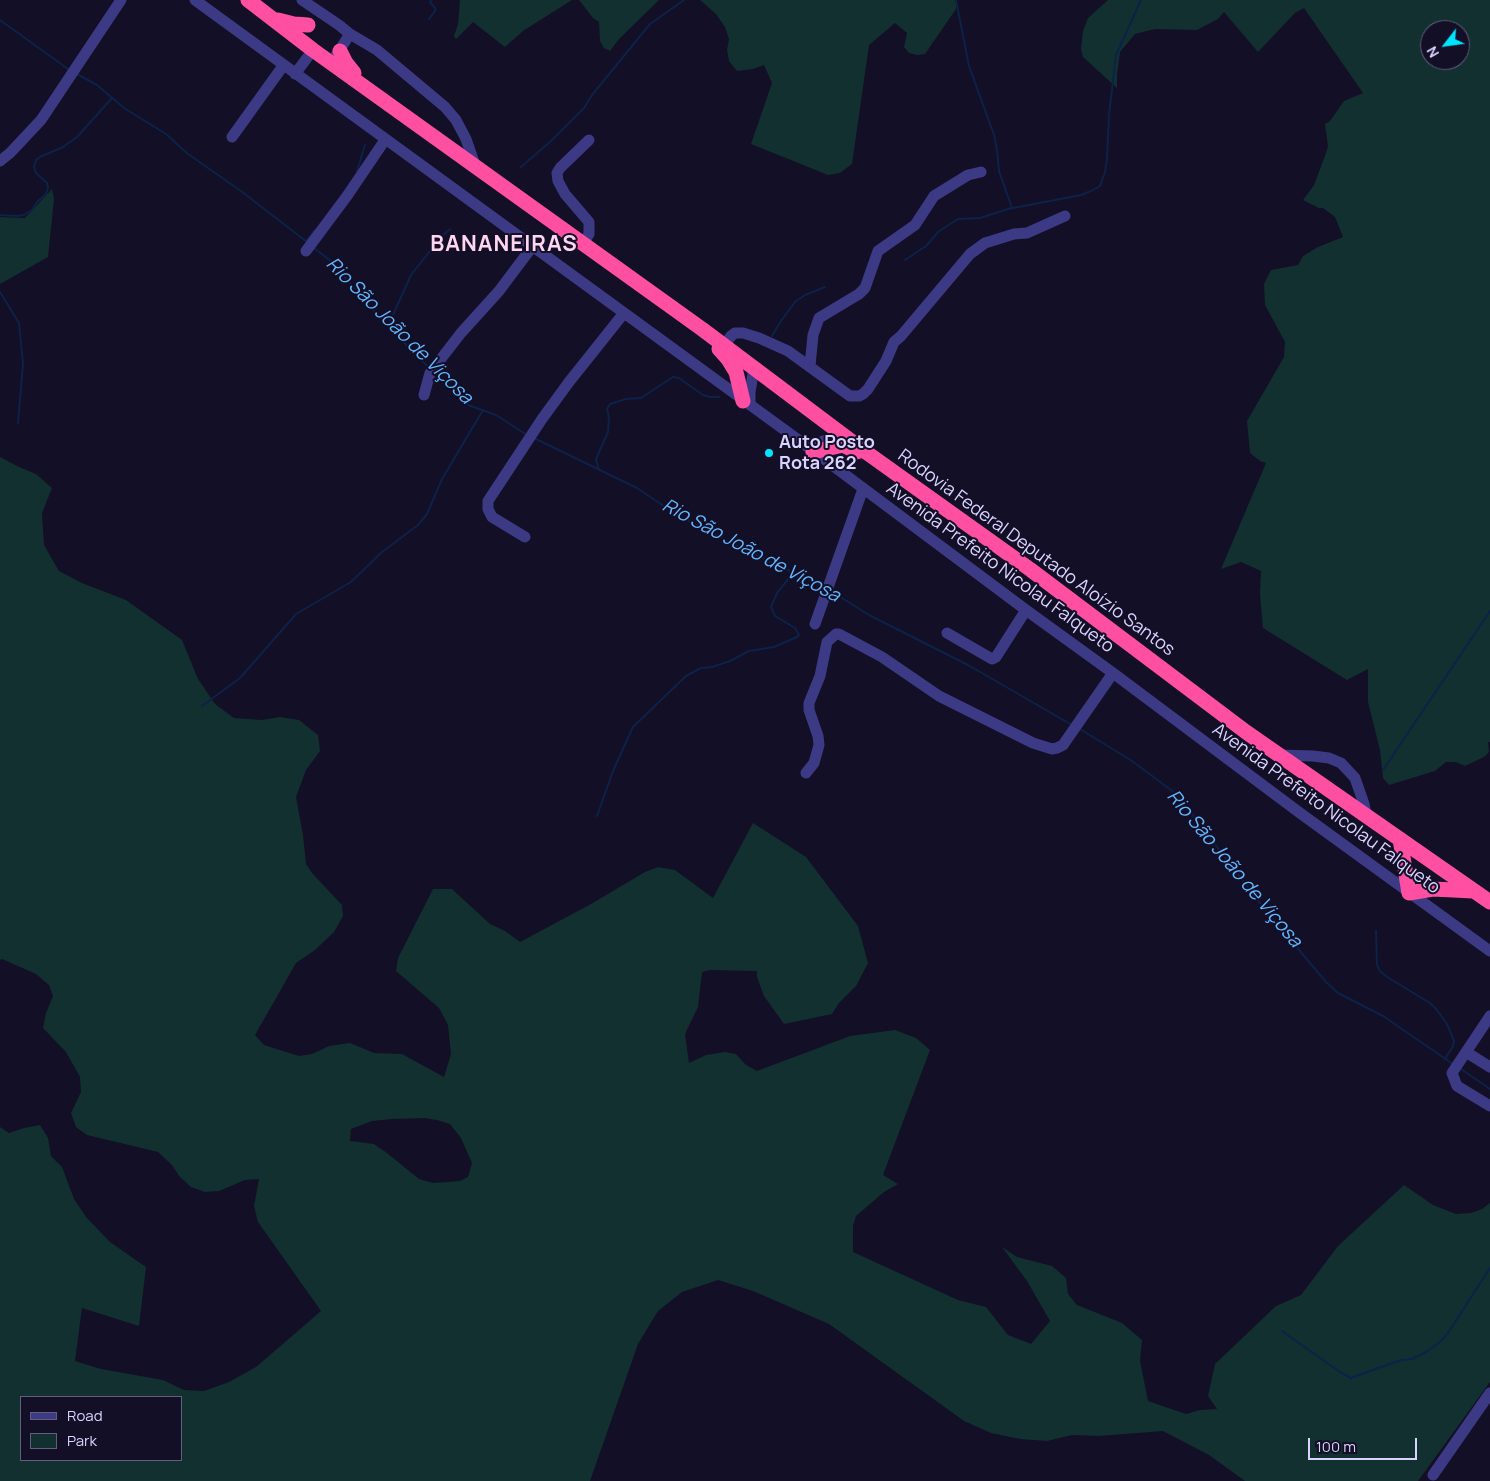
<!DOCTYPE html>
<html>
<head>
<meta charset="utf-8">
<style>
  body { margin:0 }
  #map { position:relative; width:1490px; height:1481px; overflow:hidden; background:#130f26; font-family:Manrope,sans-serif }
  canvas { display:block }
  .legend { position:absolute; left:20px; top:1396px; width:162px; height:65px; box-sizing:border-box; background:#130f26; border:1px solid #625e7d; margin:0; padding:6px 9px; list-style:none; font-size:15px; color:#d9d4ff }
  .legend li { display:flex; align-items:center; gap:10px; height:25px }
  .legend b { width:25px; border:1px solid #625e7d }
  .north { position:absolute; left:1420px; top:20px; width:50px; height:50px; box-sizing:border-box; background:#130f26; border:1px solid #625e7d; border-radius:50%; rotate:240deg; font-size:14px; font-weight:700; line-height:20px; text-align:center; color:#d9d4ff }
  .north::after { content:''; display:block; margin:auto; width:18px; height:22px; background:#00e5ff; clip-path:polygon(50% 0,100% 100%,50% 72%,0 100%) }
  .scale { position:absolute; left:1308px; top:1438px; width:109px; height:22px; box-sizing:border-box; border:2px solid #d9d4ff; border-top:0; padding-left:6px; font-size:15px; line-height:18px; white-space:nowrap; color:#d9d4ff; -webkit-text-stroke:4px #130f26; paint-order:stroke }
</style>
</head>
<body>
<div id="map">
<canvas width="1490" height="1481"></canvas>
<ul class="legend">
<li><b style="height:6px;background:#3d3a85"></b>Road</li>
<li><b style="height:14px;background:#12302f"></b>Park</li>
</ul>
<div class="north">N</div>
<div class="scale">100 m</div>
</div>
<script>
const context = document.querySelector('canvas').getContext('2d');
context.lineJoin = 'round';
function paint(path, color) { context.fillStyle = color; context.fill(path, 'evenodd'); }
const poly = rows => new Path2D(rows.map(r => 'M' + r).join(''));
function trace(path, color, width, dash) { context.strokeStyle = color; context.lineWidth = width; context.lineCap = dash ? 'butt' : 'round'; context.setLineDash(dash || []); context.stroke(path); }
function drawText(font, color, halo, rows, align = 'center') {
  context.font = font + ' Manrope,sans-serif'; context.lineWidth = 4; context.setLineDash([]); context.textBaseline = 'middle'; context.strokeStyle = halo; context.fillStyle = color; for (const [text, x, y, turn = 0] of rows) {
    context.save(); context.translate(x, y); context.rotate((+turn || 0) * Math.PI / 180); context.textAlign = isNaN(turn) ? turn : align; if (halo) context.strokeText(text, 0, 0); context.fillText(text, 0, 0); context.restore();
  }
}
const green = poly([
  [460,0,572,0,523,31,505,47,473,22,456,39,454,36,458,24],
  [579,0,659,0,619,39,610,51,604,48,600,41,599,22,593,18],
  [700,0,956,0,956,9,925,54,917,55,909,53,904,47,907,33,895,23,869,45,852,164,840,173,828,175,751,144,772,83,764,65,753,69,737,71,729,61,727,50,729,39,725,27,716,14],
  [1108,0,1490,0,1490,742,1488,742,1489,752,1484,757,1465,766,1456,762,1446,762,1435,771,1389,785,1383,778,1380,750,1368,702,1368,669,1347,680,1263,628,1260,594,1261,571,1241,562,1221,569,1266,463,1260,461,1250,453,1247,421,1284,357,1285,342,1265,305,1264,284,1271,270,1298,265,1303,256,1318,247,1343,237,1335,217,1323,208,1319,208,1303,200,1314,185,1326,153,1328,146,1325,124,1330,121,1344,101,1363,93,1304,8,1295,13,1258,52,1224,12,1218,19,1197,30,1155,29,1135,34,1120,52,1117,75,1117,88,1083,57,1081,49,1083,31,1088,18],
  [1430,30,1460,30,1460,60,1430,60],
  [52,189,54,199,48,257,0,284,0,217,25,218],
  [0,457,19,467,36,474,52,488,42,513,44,545,59,571,82,583,126,600,182,640,198,679,215,704,234,718,262,720,280,717,299,720,318,735,320,751,306,770,296,797,303,835,306,864,312,873,342,905,343,916,334,932,315,950,296,963,255,1035,264,1045,299,1056,312,1054,329,1046,350,1043,374,1053,402,1054,444,1077,451,1054,448,1025,439,1008,396,971,398,958,433,889,452,889,490,924,505,931,520,942,591,904,645,872,658,867,675,870,713,898,753,823,806,857,858,926,868,963,856,986,839,1003,832,1014,784,1024,764,996,757,977,757,971,710,970,702,972,698,1007,685,1034,689,1063,706,1055,725,1052,736,1054,746,1065,757,1071,850,1036,895,1030,916,1038,930,1050,883,1175,898,1184,884,1192,856,1216,853,1226,853,1252,958,1300,986,1307,1008,1335,1031,1344,1050,1321,1027,1281,1002,1247,1017,1257,1052,1266,1066,1278,1068,1294,1077,1305,1122,1323,1142,1340,1140,1361,1148,1401,1186,1414,1200,1410,1217,1409,1208,1396,1215,1364,1276,1306,1301,1295,1338,1246,1404,1185,1433,1205,1456,1214,1471,1213,1482,1209,1490,1203,1490,1382,1418,1481,1245,1481,1209,1455,1163,1431,1099,1436,1072,1435,1047,1441,1020,1439,991,1433,964,1421,829,1324,753,1291,718,1280,682,1292,658,1311,638,1344,590,1481,0,1481,0,1127,9,1133,24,1128,40,1125,48,1138,51,1156,62,1167,74,1199,86,1217,110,1242,146,1267,139,1326,82,1308,75,1361,101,1369,163,1380,184,1390,204,1391,229,1382,256,1367,321,1311,258,1222,254,1206,259,1179,245,1180,219,1191,205,1192,191,1187,179,1176,172,1165,158,1152,87,1135,76,1127,71,1113,81,1092,80,1077,66,1052,43,1028,46,1013,53,996,49,985,36,974,2,959,0,960],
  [424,1118,437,1120,450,1124,461,1138,472,1163,468,1177,460,1181,447,1182,433,1183,419,1179,387,1153,374,1144,350,1141,351,1129,372,1121,392,1119],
  [21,1397,181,1397,181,1460,21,1460]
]);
const stream = poly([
  [956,0,969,66,994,135,997,150,999,171,1012,208],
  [429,19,435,11,435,8,430,2,431,0],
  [0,20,68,69],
  [77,74,97,85,124,108,166,134,188,154,241,191,307,242],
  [521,167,551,141,584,108,592,95,650,24,684,0],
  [357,171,365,145],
  [0,215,18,216,24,215,32,210,37,202,46,194,48,188,47,183,36,173,34,167,36,160,40,157,63,147,77,137,112,98],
  [306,241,314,231],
  [314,248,331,261,379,317,428,367],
  [905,260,926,246,939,231,958,219,980,218,1008,209,1081,195,1091,191,1100,186,1105,172,1107,159,1109,115,1116,55,1141,0],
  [0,292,19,323,23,364,18,423],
  [388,326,411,275,441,237,450,229],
  [772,336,781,321,795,302,805,295,825,287],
  [435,373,468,405,496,415,527,435],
  [534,438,637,488,677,515,749,552,823,586],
  [599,470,596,459,608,432,609,417,607,409,610,404,626,399,641,398,673,377,679,378,703,395,710,397,719,397],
  [831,591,869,615,968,665,1072,725],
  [202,706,240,678,296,614,351,582,382,552,418,525,427,514,442,479,483,410],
  [1080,729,1132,761,1171,790,1186,806,1263,907,1326,982,1338,993,1383,1016,1453,1064],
  [1383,770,1490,611],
  [597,816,613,771,633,727,686,676,701,668,712,667,730,661,749,651,774,647,797,637,799,635,795,628,775,616,771,607,777,593,794,572],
  [1376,931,1377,965,1380,971,1387,977,1430,1003,1437,1010,1447,1024,1454,1041,1453,1046,1445,1059],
  [1461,1069,1490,1089],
  [1282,1331,1340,1372,1351,1378,1359,1375,1401,1360,1412,1359,1426,1352,1440,1342,1448,1333,1490,1268]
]);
const minor = poly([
  [195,0,808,447,1026,610,1113,673,1300,813,1490,951],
  [302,0,339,25,350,34,335,57],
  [350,34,377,50,445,107,456,120,466,139,475,165],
  [295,74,313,50],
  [232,137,283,66],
  [0,161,10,153,41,120,121,0],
  [583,244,589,234,589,222,565,194,558,181,557,173,560,168,589,140],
  [306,251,347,196,385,140],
  [724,346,731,336,735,333,743,333,759,338,788,351,850,396,859,396,863,394,868,389,886,361,894,342,901,336,970,254,985,243,1014,234,1027,233,1065,216],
  [810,366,813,335,819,318,859,294,865,288,878,251,915,225,934,196,968,175,981,172],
  [424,395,430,373,461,333,499,291,532,247],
  [750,405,750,392,754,368],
  [808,447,842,434],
  [525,537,492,517,488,509,488,501,542,419,569,382,624,313],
  [815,624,863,489],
  [947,633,992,659,996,657,1026,610],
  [1279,755,1313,756,1329,758,1341,763,1355,778,1364,804,1366,814],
  [806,773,814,763,819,745,818,736,809,710,809,703,820,676,827,642,836,634,839,634,882,657,939,696,1033,743,1052,749,1057,748,1063,745,1113,673],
  [1490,1016,1452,1073,1457,1086,1490,1106],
  [1466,1052,1490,1067],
  [1433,1475,1490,1393]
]);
const highway = poly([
  [248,0,313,50,702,329,863,450,1031,570,1246,732,1490,902],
  [278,20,294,24,308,25],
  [340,51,346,63,354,73],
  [719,349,728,359,736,372,743,401],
  [813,452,843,445,857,452],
  [1400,839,1409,893,1433,889,1473,891]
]);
const markers = [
  [769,453,5,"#00e5ff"]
];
const poiNames = [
  ["Auto Posto",779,443],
  ["Rota 262",779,464]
];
const streetNames = [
  ["Rodovia Federal Deputado Aloízio Santos",1036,553,36],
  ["Avenida Prefeito Nicolau Falqueto",1000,568,36],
  ["Avenida Prefeito Nicolau Falqueto",1326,809,36]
];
const waterNames = [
  ["Rio São João de Viçosa",399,331,45],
  ["Rio São João de Viçosa",751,551,28],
  ["Rio São João de Viçosa",1234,869,50]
];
const districtNames = [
  ["BANANEIRAS",504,245]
];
paint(green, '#12302f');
trace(stream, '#0c2248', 2);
trace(minor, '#3d3a85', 11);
trace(highway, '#ff4fa3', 15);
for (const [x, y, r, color] of markers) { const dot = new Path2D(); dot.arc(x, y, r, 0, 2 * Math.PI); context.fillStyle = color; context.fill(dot); trace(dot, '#130f26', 2); }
drawText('bold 18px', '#d9d4ff', '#130f26', poiNames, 'left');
drawText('18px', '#d9d4ff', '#130f26', streetNames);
drawText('italic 19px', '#62b6ff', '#130f26', waterNames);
context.letterSpacing = '1px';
drawText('bold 22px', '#ffd6f0', '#130f26', districtNames);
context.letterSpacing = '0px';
</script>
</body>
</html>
